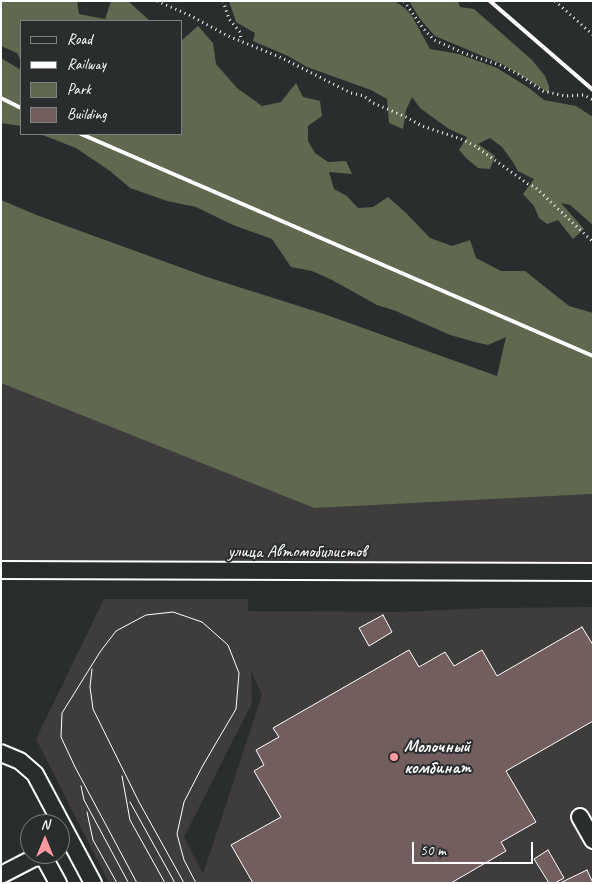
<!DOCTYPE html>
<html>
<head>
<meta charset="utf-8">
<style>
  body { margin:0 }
  #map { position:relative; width:594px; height:884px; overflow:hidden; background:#2a2d2e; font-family:Caveat,sans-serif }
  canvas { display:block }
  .frame { position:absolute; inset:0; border:2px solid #fff; pointer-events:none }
  .legend { position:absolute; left:20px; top:20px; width:162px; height:115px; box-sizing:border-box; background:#2a2d2e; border:1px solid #7f8182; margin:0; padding:6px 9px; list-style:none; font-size:15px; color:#fff }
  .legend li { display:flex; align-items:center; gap:10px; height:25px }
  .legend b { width:25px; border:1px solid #7f8182 }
  .north { position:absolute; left:20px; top:814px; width:50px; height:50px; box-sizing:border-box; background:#2a2d2e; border:1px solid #7f8182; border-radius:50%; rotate:0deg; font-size:14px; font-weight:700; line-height:20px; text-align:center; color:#fff }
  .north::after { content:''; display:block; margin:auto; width:18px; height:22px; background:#ff9aa2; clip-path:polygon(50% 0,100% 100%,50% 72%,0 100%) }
  .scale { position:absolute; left:412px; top:842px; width:121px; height:22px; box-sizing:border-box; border:2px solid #fff; border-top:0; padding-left:6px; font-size:15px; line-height:18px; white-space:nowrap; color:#fff; -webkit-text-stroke:4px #2a2d2e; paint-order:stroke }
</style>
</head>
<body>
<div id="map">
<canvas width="594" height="884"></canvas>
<div class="frame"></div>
<ul class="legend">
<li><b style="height:6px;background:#2a2d2e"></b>Road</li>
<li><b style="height:6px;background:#fff"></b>Railway</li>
<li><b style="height:14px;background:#60694f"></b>Park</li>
<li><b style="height:14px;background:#715e5d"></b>Building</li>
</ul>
<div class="north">N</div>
<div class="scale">50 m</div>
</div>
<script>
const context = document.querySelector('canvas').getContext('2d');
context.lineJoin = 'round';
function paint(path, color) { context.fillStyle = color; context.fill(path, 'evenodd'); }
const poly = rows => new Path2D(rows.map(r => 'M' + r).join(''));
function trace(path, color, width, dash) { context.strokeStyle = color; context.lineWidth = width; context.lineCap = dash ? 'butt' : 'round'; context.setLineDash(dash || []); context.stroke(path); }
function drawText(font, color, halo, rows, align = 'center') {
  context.font = font + ' Caveat,sans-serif'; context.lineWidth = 4; context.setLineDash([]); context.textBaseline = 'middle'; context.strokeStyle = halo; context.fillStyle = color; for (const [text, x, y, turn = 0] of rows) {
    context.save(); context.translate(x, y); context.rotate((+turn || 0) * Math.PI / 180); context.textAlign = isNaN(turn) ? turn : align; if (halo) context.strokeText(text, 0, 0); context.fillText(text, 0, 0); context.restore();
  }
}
const built = poly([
  [1,383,314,508,593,494,593,563,1,561],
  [104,599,248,599,248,611,398,612,488,608,593,607,593,883,109,883,36,739],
  [251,670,262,695,203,874,184,837,252,703]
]);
const green = poly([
  [1,1,77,1,79,14,105,19,111,1,126,1,129,2,150,21,21,21,21,61,17,53,1,46],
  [229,1,395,1,406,9,412,16,430,49,459,54,497,68,529,88,544,100,576,106,593,117,593,225,570,205,561,203,584,229,573,239,558,220,547,224,539,218,534,206,523,194,534,179,518,171,513,162,502,147,490,138,478,144,495,156,490,169,478,168,467,159,459,150,467,137,449,129,435,119,420,108,412,97,406,110,403,129,389,123,387,99,371,90,307,67,288,56,253,41,255,33,236,22],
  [409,1,458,1,460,7,474,9,532,60,545,76,549,86,549,93,504,65,435,36,420,19],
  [198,26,213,43,216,64,237,88,262,106,281,102,296,83,303,97,320,101,322,116,308,126,308,141,315,153,328,162,346,161,352,174,329,172,334,189,347,196,358,208,373,207,388,197,406,213,430,238,452,246,470,240,476,258,501,271,525,271,569,306,593,313,593,494,314,508,1,383,1,200,39,216,207,277,324,314,497,376,506,337,488,345,475,342,450,335,396,311,377,305,332,280,312,271,291,267,272,239,233,225,196,207,167,201,130,188,110,171,76,148,40,134,181,134,181,41],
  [1,58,21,70,21,126,1,123]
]);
const building = poly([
  [383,615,392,632,369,646,359,628,383,615],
  [582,627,593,645,593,721,506,771,536,822,501,842,506,851,451,883,253,883,231,845,281,817,254,771,264,765,256,750,279,737,273,728,409,650,419,667,445,652,454,666,482,650,497,676,582,627],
  [548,850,564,878,555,883,549,883,534,859,548,850],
  [587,870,593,883,560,883,587,870]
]);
const path = poly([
  [157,1,189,15,228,36,282,58,351,93,364,96,373,103,406,117,422,126,461,139,475,146,528,184,535,187,593,242],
  [223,1,229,19,240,32,241,41],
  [404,1,422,27,434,40,466,54,500,65,518,74,543,91,565,96,584,95,593,100],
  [555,1,593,35]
]);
const minor = poly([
  [1,570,593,572],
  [1,753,20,761,35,774,93,883],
  [580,817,593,840],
  [1,875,34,858,42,857,46,861,58,883]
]);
const tram = poly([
  [92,669,90,687,93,709,139,802,184,883],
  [122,776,130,820,165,883],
  [81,786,84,800,128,882],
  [130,802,175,883],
  [87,812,93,840,117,883],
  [137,883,75,767,61,737,62,713,100,652,116,631,146,615,173,612,202,622,228,645,239,673,236,709,202,767,184,802,177,834,184,860,196,883]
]);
const rail = poly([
  [490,1,593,90],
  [1,98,21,108],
  [81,134,593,356]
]);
const markers = [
  [394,757,5,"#ff9aa2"]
];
const streetNames = [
  ["улица Автомобилистов",297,552]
];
const poiNames = [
  ["Молочный",404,747],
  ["комбинат",404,768]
];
paint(built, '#3f3c3c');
paint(green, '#60694f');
paint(building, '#715e5d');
trace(building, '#fff', 1);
trace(minor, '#fff', 20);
trace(path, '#fff', 3, [1, 4]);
trace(minor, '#2a2d2e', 16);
trace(tram, '#fff', 1);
trace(rail, '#fff', 4);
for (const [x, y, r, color] of markers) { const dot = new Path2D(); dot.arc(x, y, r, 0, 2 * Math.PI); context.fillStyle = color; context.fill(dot); trace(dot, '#2a2d2e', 2); }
drawText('18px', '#fff', '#2a2d2e', streetNames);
drawText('bold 18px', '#fff', '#2a2d2e', poiNames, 'left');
</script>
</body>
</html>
